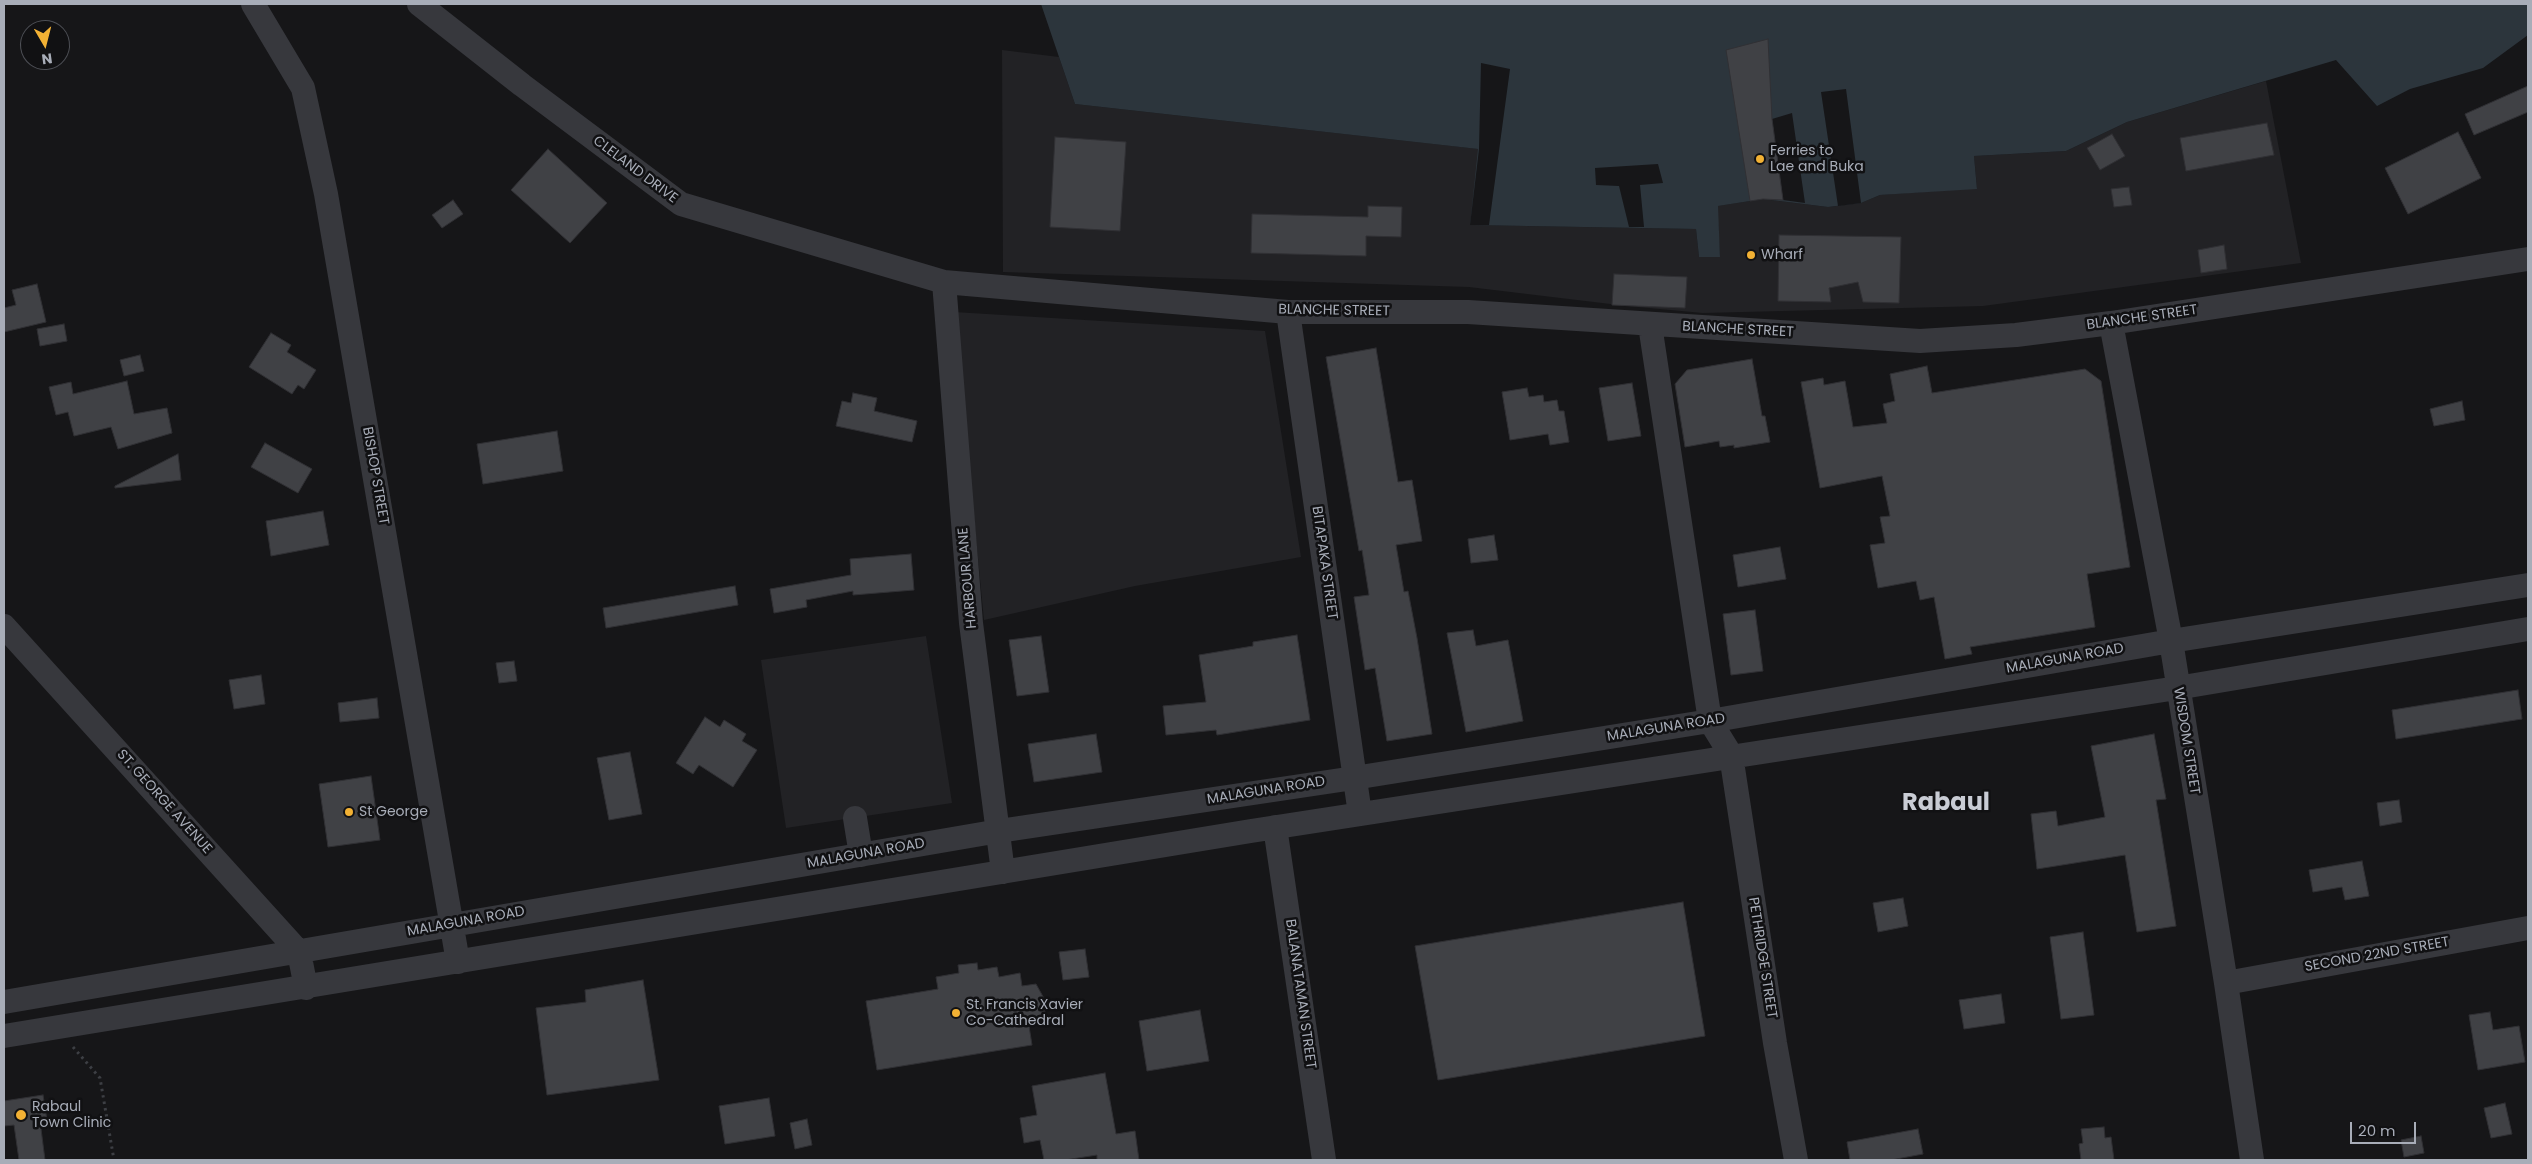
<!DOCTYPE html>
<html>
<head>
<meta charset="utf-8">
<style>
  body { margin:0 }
  #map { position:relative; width:2532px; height:1164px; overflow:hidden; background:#161618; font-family:Poppins,sans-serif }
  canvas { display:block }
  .frame { position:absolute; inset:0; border:5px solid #a8adb8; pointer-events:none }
  .north { position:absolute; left:20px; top:20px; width:50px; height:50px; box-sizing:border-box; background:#111113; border:1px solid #4d4f55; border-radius:50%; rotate:172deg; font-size:14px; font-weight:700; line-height:20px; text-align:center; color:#a8adb8 }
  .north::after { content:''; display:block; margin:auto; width:18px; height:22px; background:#f2b134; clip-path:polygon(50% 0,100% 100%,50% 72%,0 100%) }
  .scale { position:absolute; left:2350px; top:1122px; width:66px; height:22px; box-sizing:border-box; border:2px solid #a8adb8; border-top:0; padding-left:6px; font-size:15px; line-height:18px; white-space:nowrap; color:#a8adb8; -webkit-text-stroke:4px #111113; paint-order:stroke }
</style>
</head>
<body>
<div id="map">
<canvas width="2532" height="1164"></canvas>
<div class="frame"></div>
<div class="north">N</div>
<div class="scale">20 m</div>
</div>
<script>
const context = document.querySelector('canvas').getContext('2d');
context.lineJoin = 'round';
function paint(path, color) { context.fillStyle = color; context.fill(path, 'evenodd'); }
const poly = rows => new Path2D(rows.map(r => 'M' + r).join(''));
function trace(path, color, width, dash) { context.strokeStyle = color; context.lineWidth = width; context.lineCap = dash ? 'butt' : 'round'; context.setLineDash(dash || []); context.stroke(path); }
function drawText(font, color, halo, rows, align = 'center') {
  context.font = font + ' Poppins,sans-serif'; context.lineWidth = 5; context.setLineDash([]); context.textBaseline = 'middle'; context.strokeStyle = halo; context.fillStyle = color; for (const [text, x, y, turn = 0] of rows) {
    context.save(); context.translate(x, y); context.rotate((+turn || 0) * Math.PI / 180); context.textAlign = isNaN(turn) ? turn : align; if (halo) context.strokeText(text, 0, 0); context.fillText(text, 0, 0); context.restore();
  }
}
const built = poly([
  [1002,50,1059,57,1075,104,1479,149,1470,225,1696,229,1699,257,1720,257,1717,206,1763,199,1828,207,1861,203,1880,195,1977,188,1974,156,2066,151,2127,122,2266,81,2301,263,1983,306,1703,313,1627,306,1469,287,1003,272],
  [954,312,1265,331,1301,557,1135,586,984,620],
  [926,636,952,803,786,828,761,660]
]);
const water = poly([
  [1041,4,2528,4,2528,35,2483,68,2410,89,2377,106,2336,60,2127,122,2066,151,1974,156,1977,189,1880,195,1861,203,1828,207,1763,199,1718,206,1720,257,1699,257,1696,229,1470,225,1478,149,1075,104]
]);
const pier = poly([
  [1481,63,1510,69,1489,225,1470,225,1479,149],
  [1846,89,1861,203,1838,206,1821,92],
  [1792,113,1805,203,1783,200,1772,119],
  [1658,164,1663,183,1640,185,1644,227,1629,227,1619,186,1596,185,1595,168]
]);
const building = poly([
  [1768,39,1772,119,1783,200,1763,199,1750,201,1726,50,1768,39],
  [2528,86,2528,112,2474,135,2465,114,2528,86],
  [2267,123,2274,155,2186,171,2180,138,2267,123],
  [2458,132,2481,178,2408,214,2385,168,2458,132],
  [2112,134,2125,156,2100,170,2087,148,2112,134],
  [1055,137,1126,142,1120,231,1050,227,1055,137],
  [548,149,607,203,570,243,511,190,548,149],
  [2129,187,2132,205,2114,207,2111,189,2129,187],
  [453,200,463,214,442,228,432,215,453,200],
  [1368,206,1402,207,1401,237,1366,236,1366,256,1251,253,1252,214,1368,217,1368,206],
  [1779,235,1901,237,1899,303,1863,302,1858,282,1829,288,1831,302,1778,301,1779,235],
  [2224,245,2227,269,2201,273,2198,250,2224,245],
  [1614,274,1687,277,1685,308,1612,305,1614,274],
  [37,284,46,322,4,332,4,308,16,305,12,290,37,284],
  [64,324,67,341,40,346,37,329,64,324],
  [271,333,291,345,287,352,316,370,304,389,298,385,292,394,249,367,271,333],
  [1376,348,1398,482,1412,480,1422,541,1396,545,1404,592,1408,591,1417,638,1432,734,1387,741,1375,668,1365,670,1354,597,1369,595,1362,550,1359,551,1326,357,1376,348],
  [140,355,144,371,124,376,120,360,140,355],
  [1752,359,1762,416,1765,416,1770,442,1734,448,1734,445,1720,447,1719,441,1685,447,1675,384,1687,370,1752,359],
  [1927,366,1932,393,2085,369,2101,381,2130,567,2087,574,2095,627,1970,647,1972,654,1945,659,1934,597,1920,600,1916,581,1878,588,1870,545,1885,543,1880,517,1890,516,1882,476,1820,488,1801,382,1823,378,1824,385,1845,381,1853,427,1887,423,1883,404,1895,401,1890,374,1927,366],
  [127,381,134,414,167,408,172,433,118,449,111,427,74,436,68,412,56,415,49,387,71,382,73,394,127,381],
  [1632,383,1641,436,1608,441,1599,388,1632,383],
  [1527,388,1529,397,1543,395,1544,402,1557,400,1559,411,1564,411,1569,442,1550,445,1548,434,1510,440,1502,392,1527,388],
  [853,393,877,398,874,411,917,421,912,442,836,426,842,401,851,403,853,393],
  [2462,401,2465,420,2434,426,2430,409,2462,401],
  [557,431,563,471,483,484,477,444,557,431],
  [265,443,312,469,298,493,251,467,265,443],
  [178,454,181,480,115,488,115,486,178,454],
  [323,511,329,545,271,556,266,521,323,511],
  [1494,535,1498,560,1471,563,1468,539,1494,535],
  [1780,547,1786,579,1738,587,1733,555,1780,547],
  [911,554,914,590,853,595,853,591,806,600,807,607,774,613,770,589,851,575,850,559,911,554],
  [735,586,738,605,606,628,603,608,735,586],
  [1755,610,1763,671,1731,675,1723,614,1755,610],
  [1473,630,1476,646,1508,640,1523,721,1466,732,1447,633,1473,630],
  [1297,635,1310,720,1217,735,1216,730,1166,735,1163,706,1206,702,1199,655,1253,646,1253,642,1297,635],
  [1041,636,1049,692,1017,696,1009,640,1041,636],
  [514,661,517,681,499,683,496,663,514,661],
  [261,675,265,704,234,709,229,680,261,675],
  [2518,690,2522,719,2396,739,2392,710,2518,690],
  [377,698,379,718,340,722,338,703,377,698],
  [705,717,720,727,724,720,746,734,742,741,757,750,733,787,699,765,693,774,676,763,705,717],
  [1096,734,1102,772,1034,782,1028,744,1096,734],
  [2154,734,2166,799,2156,800,2176,926,2137,932,2125,855,2037,869,2031,814,2056,811,2058,826,2105,817,2091,746,2154,734],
  [630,752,642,814,609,820,597,758,630,752],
  [371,776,380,840,328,847,319,784,371,776],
  [2399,800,2402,822,2380,826,2377,803,2399,800],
  [2362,861,2369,896,2345,900,2342,887,2313,892,2309,870,2362,861],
  [1903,898,1908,926,1878,932,1873,903,1903,898],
  [1683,902,1705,1036,1438,1080,1415,946,1683,902],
  [2083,932,2094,1015,2061,1019,2050,937,2083,932],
  [1085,949,1089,977,1063,980,1059,952,1085,949],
  [977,963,978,970,997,967,999,977,1020,973,1022,986,1036,984,1046,1002,1044,1024,1029,1026,1032,1045,877,1070,866,1001,938,989,936,977,959,973,958,965,977,963],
  [643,980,659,1080,547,1095,536,1008,586,1002,585,990,643,980],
  [2001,994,2005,1023,1964,1029,1959,1000,2001,994],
  [1200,1010,1209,1061,1147,1071,1139,1021,1200,1010],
  [2490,1012,2493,1030,2519,1026,2525,1062,2478,1070,2469,1015,2490,1012],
  [1105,1073,1116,1134,1135,1131,1139,1160,1097,1160,1097,1155,1065,1160,1044,1160,1040,1140,1024,1143,1020,1118,1037,1115,1032,1086,1105,1073],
  [43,1095,47,1120,40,1121,45,1160,19,1160,14,1125,4,1126,4,1101,43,1095],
  [769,1098,775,1136,725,1144,719,1106,769,1098],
  [2505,1103,2512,1134,2491,1138,2484,1108,2505,1103],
  [807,1119,812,1145,795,1149,790,1123,807,1119],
  [2104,1127,2105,1138,2111,1137,2114,1160,2081,1160,2079,1144,2083,1143,2081,1129,2104,1127],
  [1918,1129,1923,1154,1891,1160,1850,1160,1847,1142,1918,1129],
  [2421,1136,2424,1153,2404,1157,2401,1140,2421,1136]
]);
const path = poly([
  [73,1047,100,1078,114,1160]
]);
const minor = poly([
  [253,4,303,88,326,194,458,962],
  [419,4,522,85,681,204,944,282,1288,312,1468,312,1920,341,2016,335,2111,323,2528,259],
  [944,282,971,623,1003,872],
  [1288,312,1360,814],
  [2111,323,2171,641,2226,983,2252,1160],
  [1650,325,1710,721,1731,755,1775,1043,1796,1160],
  [4,626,299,952,306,988],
  [855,818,861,855],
  [1275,827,1324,1160],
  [2226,983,2528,928],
  [4,1002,999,831,1354,778,1710,721,2171,641,2528,585],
  [4,1036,1251,831,2177,688,2528,629]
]);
const markers = [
  [1760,159,5,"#f2b134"],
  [1751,255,5,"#f2b134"],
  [349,812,5,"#f2b134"],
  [956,1013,5,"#f2b134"],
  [21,1115,6,"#f2b134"]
];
const poiNames = [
  ["Ferries to",1770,151],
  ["Lae and Buka",1770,167],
  ["Wharf",1761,255],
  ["St George",359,812],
  ["St. Francis Xavier",966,1005],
  ["Co-Cathedral",966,1021],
  ["Rabaul",32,1107],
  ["Town Clinic",32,1123]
];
const streetNames = [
  ["CLELAND DRIVE",635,170,37],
  ["BLANCHE STREET",1334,311,1],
  ["BLANCHE STREET",2142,318,-8],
  ["BLANCHE STREET",1738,330,3],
  ["BISHOP STREET",375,476,80],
  ["BITAPAKA STREET",1324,563,82],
  ["HARBOUR LANE",968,578,-95],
  ["MALAGUNA ROAD",2065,659,-10],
  ["MALAGUNA ROAD",1666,728,-9],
  ["WISDOM STREET",2186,741,81],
  ["MALAGUNA ROAD",1266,791,-9],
  ["ST. GEORGE AVENUE",164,802,48],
  ["MALAGUNA ROAD",866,854,-10],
  ["MALAGUNA ROAD",466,922,-10],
  ["SECOND 22ND STREET",2377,955,-10],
  ["PETHRIDGE STREET",1762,958,81],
  ["BALANATAMAN STREET",1300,994,82]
];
const townNames = [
  ["Rabaul",1946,804]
];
paint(built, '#222225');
paint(water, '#2c353c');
paint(pier, '#161618');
paint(building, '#404145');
trace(building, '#303034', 1);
trace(path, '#3d3f44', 3, [2.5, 4]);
trace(minor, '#37383d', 24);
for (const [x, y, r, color] of markers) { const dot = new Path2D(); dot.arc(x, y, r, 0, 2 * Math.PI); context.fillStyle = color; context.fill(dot); trace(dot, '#111113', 2); }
drawText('14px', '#a8adb8', '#111113', poiNames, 'left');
drawText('14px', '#a8adb8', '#111113', streetNames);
drawText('bold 24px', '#c9ccd4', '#111113', townNames);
</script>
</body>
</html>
